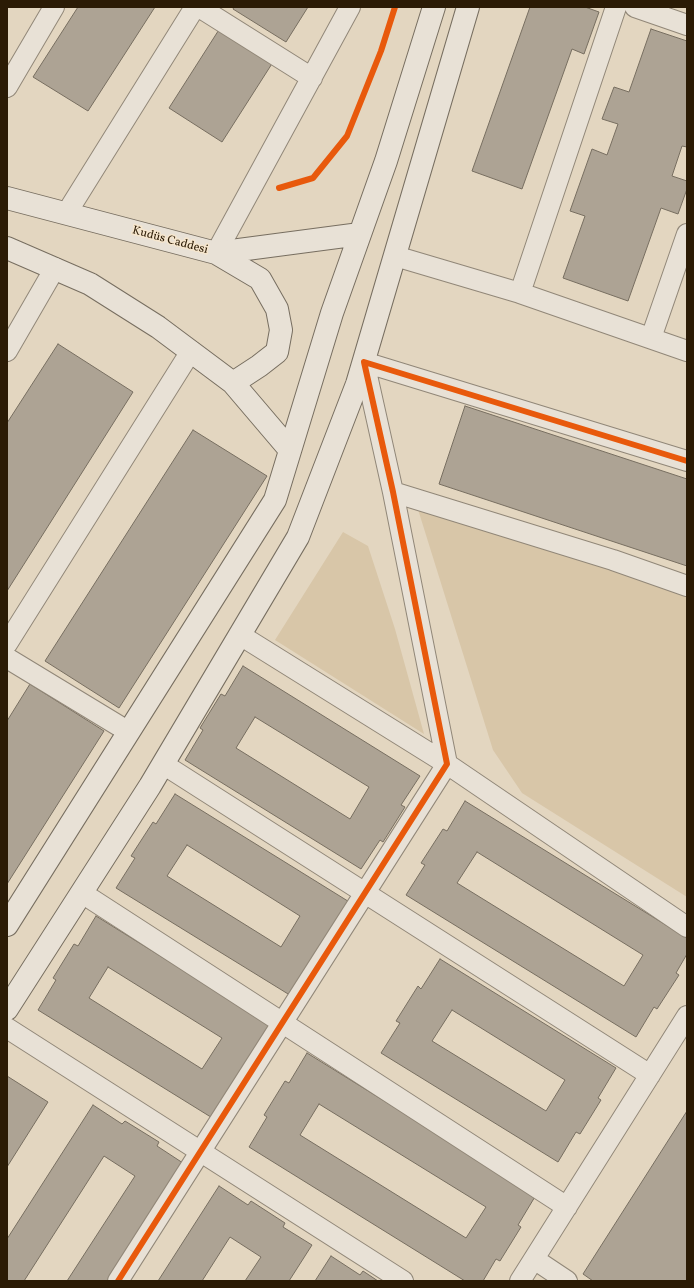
<!DOCTYPE html>
<html>
<head>
<meta charset="utf-8">
<style>
  body { margin:0 }
  #map { position:relative; width:694px; height:1288px; overflow:hidden; background:#e3d6c0; font-family:Vollkorn,serif }
  canvas { display:block }
  .frame { position:absolute; inset:0; border:8px solid #2b1b05; pointer-events:none }
</style>
</head>
<body>
<div id="map">
<canvas width="694" height="1288"></canvas>
<div class="frame"></div>
</div>
<script>
const context = document.querySelector('canvas').getContext('2d');
context.lineJoin = 'round';
function paint(path, color) { context.fillStyle = color; context.fill(path, 'evenodd'); }
const poly = rows => new Path2D(rows.map(r => 'M' + r).join(''));
function trace(path, color, width, dash) { context.strokeStyle = color; context.lineWidth = width; context.lineCap = dash ? 'butt' : 'round'; context.setLineDash(dash || []); context.stroke(path); }
function drawText(font, color, halo, rows, align = 'center') {
  context.font = font + ' Vollkorn,serif'; context.lineWidth = 3; context.setLineDash([]); context.textBaseline = 'middle'; context.strokeStyle = halo; context.fillStyle = color; for (const [text, x, y, turn = 0] of rows) {
    context.save(); context.translate(x, y); context.rotate((+turn || 0) * Math.PI / 180); context.textAlign = isNaN(turn) ? turn : align; if (halo) context.strokeText(text, 0, 0); context.fillText(text, 0, 0); context.restore();
  }
}
const green = poly([
  [416,503,687,590,687,897,522,793,493,750],
  [343,532,368,546,395,629,424,734,275,640]
]);
const building = poly([
  [78,7,155,7,88,111,33,77,78,7],
  [234,7,308,7,286,42,233,9,234,7],
  [530,7,585,7,599,12,584,54,572,49,522,189,472,171,530,7],
  [222,25,275,59,222,142,169,108,222,25],
  [651,29,687,41,687,147,682,146,672,176,687,181,687,189,678,214,661,208,628,301,563,278,585,216,570,211,592,149,607,155,618,124,602,119,614,87,629,92,651,29],
  [58,344,133,392,7,591,7,423,58,344],
  [465,406,687,479,687,566,439,484,465,406],
  [193,430,267,476,119,708,45,661,193,430],
  [243,666,420,776,401,805,405,807,383,842,380,840,361,869,185,760,203,730,200,728,221,694,225,696,243,666],
  [255,717,369,787,350,819,236,748,255,717],
  [30,684,104,731,7,884,7,721,30,684],
  [175,794,351,903,293,997,116,888,135,858,131,856,153,822,156,824,175,794],
  [187,845,300,916,281,947,167,876,187,845],
  [465,801,687,938,687,954,676,973,679,975,657,1009,654,1007,636,1037,406,895,425,865,421,863,443,829,447,831,465,801],
  [477,852,643,955,624,986,457,883,477,852],
  [96,916,273,1026,214,1119,38,1010,56,980,53,978,74,944,78,946,96,916],
  [108,967,222,1038,202,1069,89,998,108,967],
  [440,959,616,1068,598,1098,601,1100,580,1134,576,1132,558,1162,381,1053,400,1023,396,1021,418,986,421,989,440,959],
  [452,1010,565,1080,546,1111,432,1041,452,1010],
  [307,1053,536,1195,518,1225,521,1227,500,1261,496,1259,483,1281,465,1281,249,1147,267,1117,264,1115,285,1081,289,1083,307,1053],
  [319,1104,486,1207,466,1238,300,1135,319,1104],
  [7,1076,48,1102,7,1167,7,1076],
  [93,1105,122,1124,125,1121,159,1142,157,1146,186,1165,111,1281,67,1281,135,1176,104,1156,24,1281,7,1281,7,1239,93,1105],
  [687,1111,687,1281,593,1281,583,1274,687,1111],
  [219,1186,248,1205,251,1201,285,1223,283,1227,312,1245,289,1281,245,1281,261,1257,230,1237,202,1281,158,1281,219,1186],
  [331,1256,360,1275,363,1271,378,1281,315,1281,331,1256]
]);
const street = poly([
  [199,7,312,78],
  [635,7,687,25],
  [7,87,54,7],
  [66,214,195,7],
  [216,253,350,7],
  [395,256,520,293,687,351],
  [520,293,616,7],
  [651,338,687,234],
  [7,351,55,268],
  [393,492,613,560,687,586],
  [240,635,447,764,687,927],
  [7,644,191,351],
  [7,658,129,732],
  [163,764,650,1075],
  [82,893,567,1207],
  [7,1028,403,1281],
  [534,1259,567,1281],
  [118,1281,447,764,393,492,364,362,687,461],
  [520,1281,687,1016]
]);
const secondary = poly([
  [7,198,216,253,360,234],
  [7,248,90,284,158,327,233,383,290,450],
  [216,253,260,279,277,309,281,330,277,352,259,366,233,383],
  [7,925,275,500,332,313,386,161,434,7],
  [7,1009,150,786,298,537,357,384,468,7]
]);
const cycleway = poly([
  [279,188,313,178,347,136,381,51,395,7],
  [118,1281,447,764,393,492,364,362,687,461]
]);
const streetNames = [
  ["Kudüs Caddesi",170,241,15]
];
paint(green, '#d8c6a8');
paint(building, '#ada394');
trace(building, '#776e60', 1);
trace(street, '#918778', 22);
trace(secondary, '#776e60', 24);
trace(street, '#e8e1d6', 20);
trace(secondary, '#e8e1d6', 22);
trace(cycleway, '#e8590c', 6);
drawText('12px', '#2b1b05', '#f6e6cd', streetNames);
</script>
</body>
</html>
